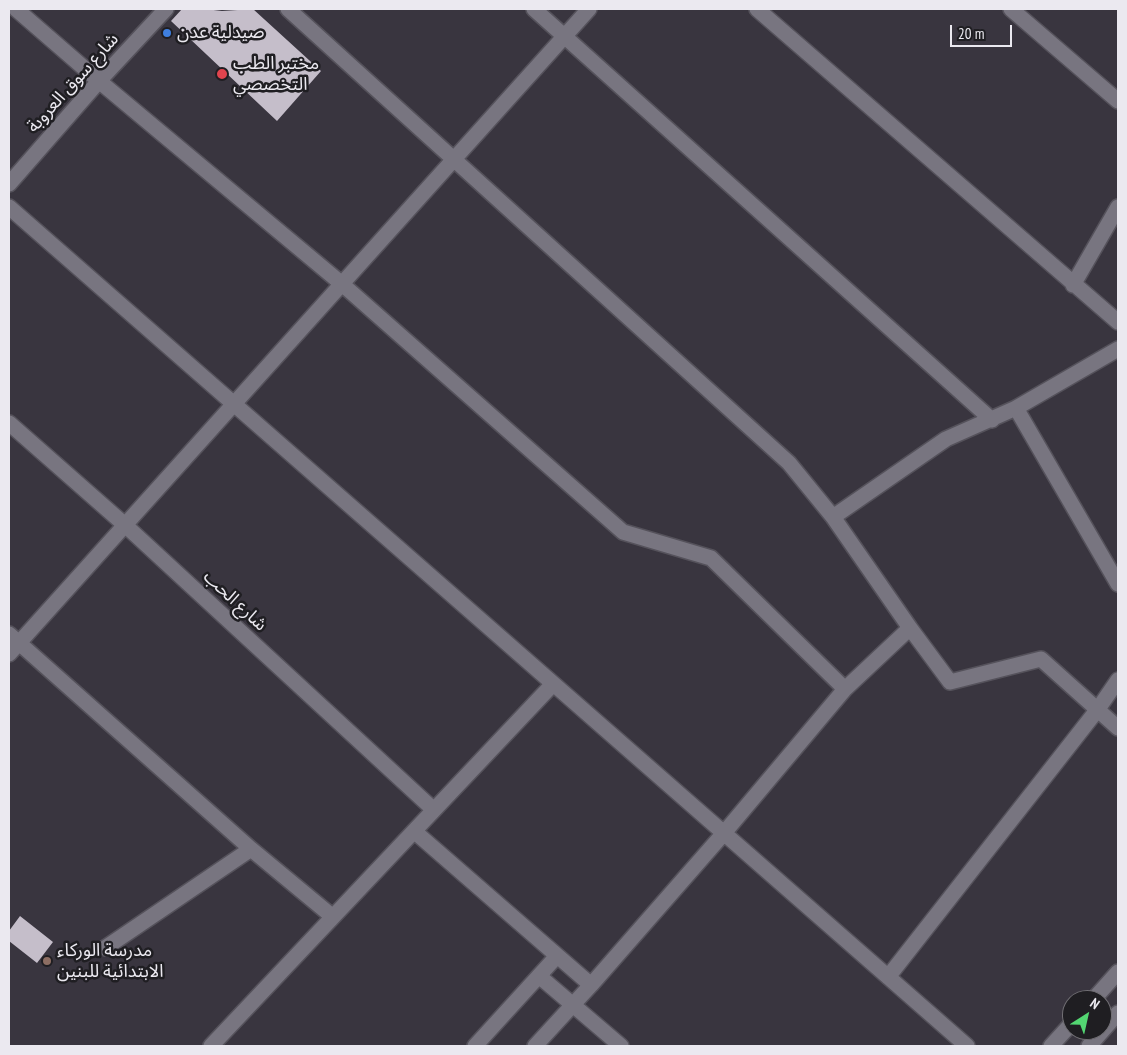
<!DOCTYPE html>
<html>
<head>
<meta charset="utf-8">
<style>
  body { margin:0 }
  #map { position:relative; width:1127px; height:1055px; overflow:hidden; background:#39353f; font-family:"PT Sans Narrow",sans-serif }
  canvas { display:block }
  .frame { position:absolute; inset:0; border:10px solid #ebe9f0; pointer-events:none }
  .north { position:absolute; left:1062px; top:990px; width:50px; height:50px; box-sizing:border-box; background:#1f1e22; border:1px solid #716f74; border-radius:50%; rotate:35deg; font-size:14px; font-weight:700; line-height:20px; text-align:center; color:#ebe9f0 }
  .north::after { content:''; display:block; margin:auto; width:18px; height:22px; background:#53d672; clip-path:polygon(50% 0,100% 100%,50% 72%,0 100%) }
  .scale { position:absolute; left:950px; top:25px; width:62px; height:22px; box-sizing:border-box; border:2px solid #ebe9f0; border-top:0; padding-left:6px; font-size:15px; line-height:18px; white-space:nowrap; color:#ebe9f0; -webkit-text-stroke:4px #1f1e22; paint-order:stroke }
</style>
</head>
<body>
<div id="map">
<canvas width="1127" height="1055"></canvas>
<div class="frame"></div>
<div class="north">N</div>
<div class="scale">20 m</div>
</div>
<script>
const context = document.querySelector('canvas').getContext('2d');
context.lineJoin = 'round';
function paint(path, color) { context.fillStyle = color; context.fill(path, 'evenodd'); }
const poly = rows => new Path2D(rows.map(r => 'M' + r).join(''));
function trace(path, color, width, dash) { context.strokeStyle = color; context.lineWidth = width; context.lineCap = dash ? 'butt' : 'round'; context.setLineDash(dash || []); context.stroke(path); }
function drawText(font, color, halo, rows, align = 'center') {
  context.font = font + ' "PT Sans Narrow","Noto Sans Arabic",sans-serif'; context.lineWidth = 5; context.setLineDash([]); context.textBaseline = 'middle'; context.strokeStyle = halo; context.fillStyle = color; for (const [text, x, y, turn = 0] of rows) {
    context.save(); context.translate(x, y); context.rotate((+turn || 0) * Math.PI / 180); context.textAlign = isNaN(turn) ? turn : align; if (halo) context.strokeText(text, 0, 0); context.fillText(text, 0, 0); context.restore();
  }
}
const building = poly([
  [182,9,205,9,222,11,253,9,321,71,277,121,171,21],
  [20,916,53,942,37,963,9,941,9,931]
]);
const street = poly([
  [16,9,99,81,342,284,623,532,711,558,845,689],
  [288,9,789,463,833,517,910,628,950,682,1041,659,1118,728],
  [534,9,992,420],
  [757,9,1118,322],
  [1011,9,1118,101],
  [9,184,99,81,166,9],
  [9,207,967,1046],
  [1073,285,1118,207],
  [1016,408,1118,584],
  [9,423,125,525,434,810],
  [833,517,946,439,1016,408,1118,349],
  [9,634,251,849,333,917],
  [9,654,589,9],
  [414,831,591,985],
  [105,948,251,849],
  [539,976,621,1046],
  [888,977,1098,709,1118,680],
  [211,1046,553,684],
  [475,1046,557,956],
  [535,1046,591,985,724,833,845,689,910,628]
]);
const secondary = poly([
  [1093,1000,1118,972],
  [1051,1046,1072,1023],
  [1089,1046,1118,1013]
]);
const markers = [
  [167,33,5,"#3f7fe0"],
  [222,74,6,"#e0444e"],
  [47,961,5,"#8d6e63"]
];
const poiNames = [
  ["صيدلية عدن",177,33],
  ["مختبر الطب",233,64],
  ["التخصصي",233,85],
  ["مدرسة الوركاء",57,951],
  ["الابتدائية للبنين",57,972]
];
const streetNames = [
  ["شارع سوق العروبة",73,83,-48],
  ["شارع الحب",235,601,43]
];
paint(building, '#c5beca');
trace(street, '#55525b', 18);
trace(secondary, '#55525b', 18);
trace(street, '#787580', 15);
trace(secondary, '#787580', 15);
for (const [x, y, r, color] of markers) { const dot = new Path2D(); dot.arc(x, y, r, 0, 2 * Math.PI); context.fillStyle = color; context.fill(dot); trace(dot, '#1f1e22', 2); }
drawText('18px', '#ebe9f0', '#1f1e22', poiNames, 'left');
drawText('18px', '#ebe9f0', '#1f1e22', streetNames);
</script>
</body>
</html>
